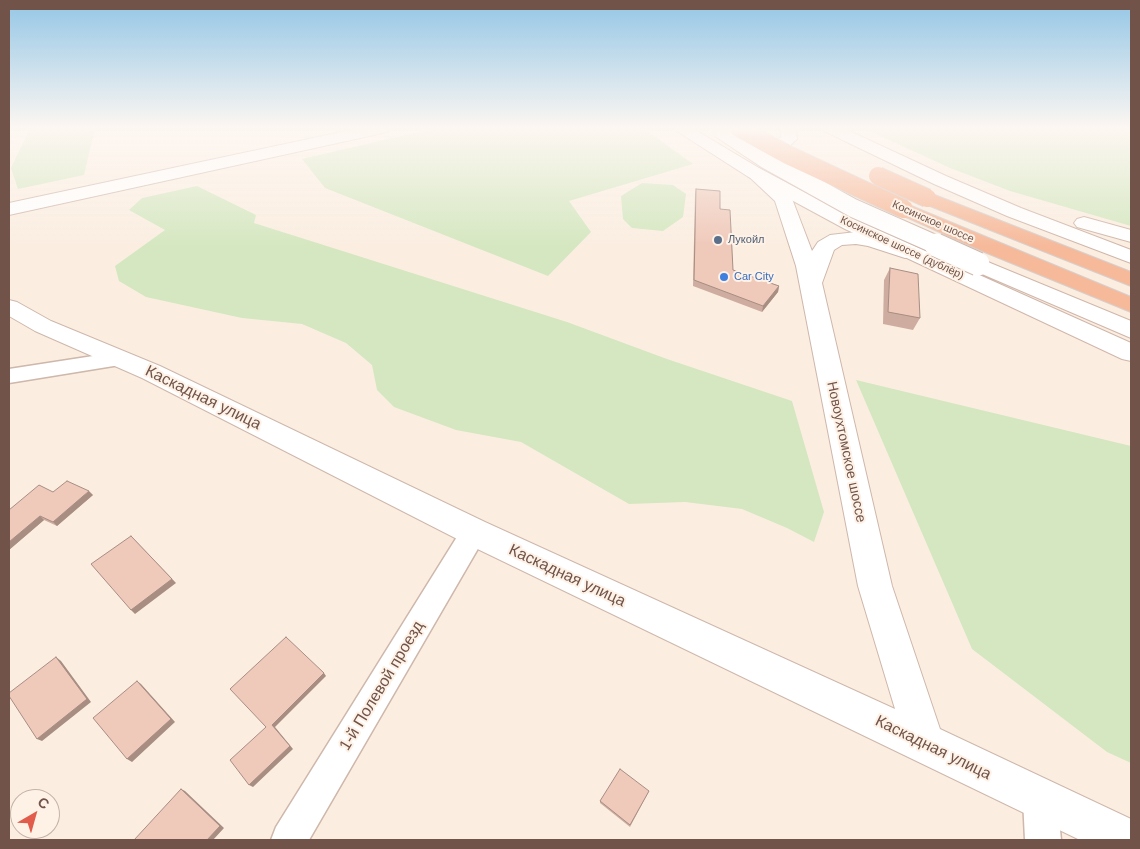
<!DOCTYPE html>
<html>
<head>
<meta charset="utf-8">
<style>
  body { margin:0 }
  #map { position:relative; width:1140px; height:849px; overflow:hidden; background:#fbeee1; font-family:Arial,sans-serif }
  canvas { display:block }
  .frame { position:absolute; inset:0; border:10px solid #715349; pointer-events:none }
  .north { position:absolute; left:10px; top:789px; width:50px; height:50px; box-sizing:border-box; background:#fef2e7; border:1px solid #c6b2a8; border-radius:50%; rotate:38deg; font-size:14px; font-weight:700; line-height:20px; text-align:center; color:#715349 }
  .north::after { content:''; display:block; margin:auto; width:18px; height:22px; background:#e15c4a; clip-path:polygon(50% 0,100% 100%,50% 72%,0 100%) }
</style>
</head>
<body>
<div id="map">
<canvas width="1140" height="849"></canvas>
<div class="frame"></div>
<div class="north">С</div>
</div>
<script>
const context = document.querySelector('canvas').getContext('2d');
context.lineJoin = 'round';
function paint(path, color) { context.fillStyle = color; context.fill(path, 'evenodd'); }
const poly = rows => new Path2D(rows.map(r => 'M' + r).join(''));
function trace(path, color, width, dash) { context.strokeStyle = color; context.lineWidth = width; context.lineCap = dash ? 'butt' : 'round'; context.setLineDash(dash || []); context.stroke(path); }
function drawText(font, color, halo, rows, align = 'center') {
  context.font = font + ' Arial,sans-serif'; context.lineWidth = 4; context.setLineDash([]); context.textBaseline = 'middle'; context.strokeStyle = halo; context.fillStyle = color; for (const [text, x, y, turn = 0] of rows) {
    context.save(); context.translate(x, y); context.rotate((+turn || 0) * Math.PI / 180); context.textAlign = isNaN(turn) ? turn : align; if (halo) context.strokeText(text, 0, 0); context.fillText(text, 0, 0); context.restore();
  }
}
const green = poly([
  [30,128,95,128,84,175,18,189,11,168],
  [435,128,643,128,693,164,569,201,591,232,548,276,325,188,302,159],
  [863,128,1131,128,1131,226,1010,191,950,168],
  [642,183,673,185,686,194,683,217,663,231,632,228,623,219,621,196],
  [197,186,256,215,254,223,567,322,667,359,792,401,824,512,814,542,787,528,742,509,685,502,629,504,521,442,456,430,394,407,377,390,372,365,346,343,302,324,242,318,146,297,119,281,115,266,165,230,129,210,142,198],
  [856,380,1131,446,1131,763,1107,752,972,649]
]);
const minor = poly([
  [119,352,126,354,129,359,126,364,9,383,9,369,119,352],
  [474,521,483,524,487,532,483,540,309,840,271,840,276,827,465,524,474,521],
  [1040,782,1052,787,1057,799,1061,840,1025,840,1023,799,1028,787,1040,782]
]);
const tertiary = poly([
  [360,128,391,128,389,131,383,133,9,215,9,203,360,128],
  [753,167,759,168,791,196,812,251,818,242,830,235,856,232,879,237,912,248,915,252,912,256,905,258,868,246,856,244,842,245,834,250,822,283,892,586,940,729,1131,819,1131,840,1080,840,463,542,142,378,35,331,9,316,9,300,17,302,51,321,160,366,485,522,895,709,858,586,796,266,775,201,744,172,747,168,753,167]
]);
const secondary = poly([
  [672,128,692,128,759,168,859,221,1131,343,1131,361,1122,359,845,229,747,176,672,128],
  [780,128,796,128,797,139,782,153,750,156,744,155,742,151,744,147,750,146,772,144,781,137,780,128],
  [822,128,843,128,946,176,1021,208,1131,250,1131,263,1007,216,934,184,824,131,822,128],
  [1084,217,1131,230,1131,242,1077,227,1074,223,1077,219,1084,217],
  [983,260,1131,321,1131,338,975,271,972,266,975,261,983,260]
]);
const trunk = poly([
  [927,192,1131,272,1131,286,920,202,918,198,920,194,927,192],
  [904,203,1131,297,1131,312,987,253,897,213,895,209,897,205,904,203]
]);
const secondaryBridgeFar1 = poly([
  [719,128,767,160,853,208,939,246]
]);
const secondaryBridge = poly([
  [936,245,978,264]
]);
const trunkBridge = poly([
  [739,128,788,155,904,209],
  [878,176,927,198]
]);
const wall = poly([
  [696,189,720,209,733,270,779,286,778,292,762,312,693,286,695,194],
  [890,268,920,318,913,330,883,324,884,280],
  [53,492,93,495,57,526,44,520,9,550,9,510],
  [649,791,630,827,600,803,600,801]
]);
const shadedWall = poly([
  [779,286,778,292,762,312,763,306],
  [89,491,93,495,57,526,53,522],
  [40,516,44,520,9,550,9,542],
  [131,536,176,583,135,614,131,610],
  [56,657,61,661,91,702,42,741,37,739],
  [324,673,326,676,275,727,293,749,253,787,249,785,272,725],
  [137,681,141,684,175,722,132,762,127,759],
  [181,789,185,791,224,828,213,840,207,840]
]);
const building = poly([
  [696,189,720,191,720,209,730,210,733,270,779,286,763,306,694,280,696,189],
  [890,268,918,274,920,318,888,312,890,268],
  [67,481,89,491,53,522,40,516,9,542,9,510,39,485,53,492,67,481],
  [131,536,172,579,131,610,91,564,131,536],
  [286,637,324,673,272,725,290,746,249,785,230,760,266,727,230,689,286,637],
  [56,657,87,699,37,739,9,696,9,693,56,657],
  [137,681,171,719,127,759,93,718,137,681],
  [620,769,649,791,630,825,600,801,620,769],
  [181,789,220,826,207,840,134,840,181,789]
]);
const markers = [
  [718,240,5,"#5c6f8a"],
  [724,277,5,"#3f7fe0"]
];
const farStreetnames = [
  ["Косинское шоссе",933,222,24],
  ["Косинское шоссе (дублёр)",902,248,25]
];
const farServicenames = [
  ["Лукойл",728,240]
];
const farShopnames = [
  ["Car City",734,277]
];
const streetNames = [
  ["Новоухтомское шоссе",846,452,78]
];
const nearStreetnames = [
  ["Каскадная улица",203,398,26],
  ["Каскадная улица",567,576,25],
  ["1-й Полевой проезд",382,686,-59],
  ["Каскадная улица",933,748,26]
];
paint(green, '#d4e7c0');
trace(minor, '#ceb7ab', 3);
trace(tertiary, '#ceb7ab', 2);
trace(secondary, '#d0b6a9', 2);
trace(trunk, '#d7cfcc', 2);
paint(minor, '#fff');
paint(tertiary, '#fff');
paint(secondary, '#fff');
paint(trunk, '#f6b99a');
trace(secondaryBridgeFar1, '#d0b6a9', 20, []);
trace(secondaryBridge, '#d0b6a9', 25, []);
trace(trunkBridge, '#d7cfcc', 20, []);
trace(secondaryBridgeFar1, '#fff', 18);
trace(secondaryBridge, '#fff', 23);
trace(trunkBridge, '#f6b99a', 18);
paint(wall, '#ceada0');
paint(shadedWall, '#a78d82');
paint(building, '#efc9ba');
trace(building, '#a78d82', 1);
const sky = context.createLinearGradient(0, 0, 0, 247);
sky.addColorStop(0, '#94c6e6');
sky.addColorStop(0.52, '#fdf7f2');
sky.addColorStop(1, '#fdf7f200');
context.fillStyle = sky;
context.fillRect(0, 0, 1140, 247);
for (const [x, y, r, color] of markers) { const dot = new Path2D(); dot.arc(x, y, r, 0, 2 * Math.PI); context.fillStyle = color; context.fill(dot); trace(dot, '#fef2e7', 2); }
drawText('11px', '#715349', '#fef2e7', farStreetnames);
drawText('11px', '#4e5e75', '#fef2e7', farServicenames, 'left');
drawText('11px', '#366cbe', '#fef2e7', farShopnames, 'left');
drawText('14px', '#715349', '#fef2e7', streetNames);
drawText('16px', '#715349', '#fef2e7', nearStreetnames);
</script>
</body>
</html>
